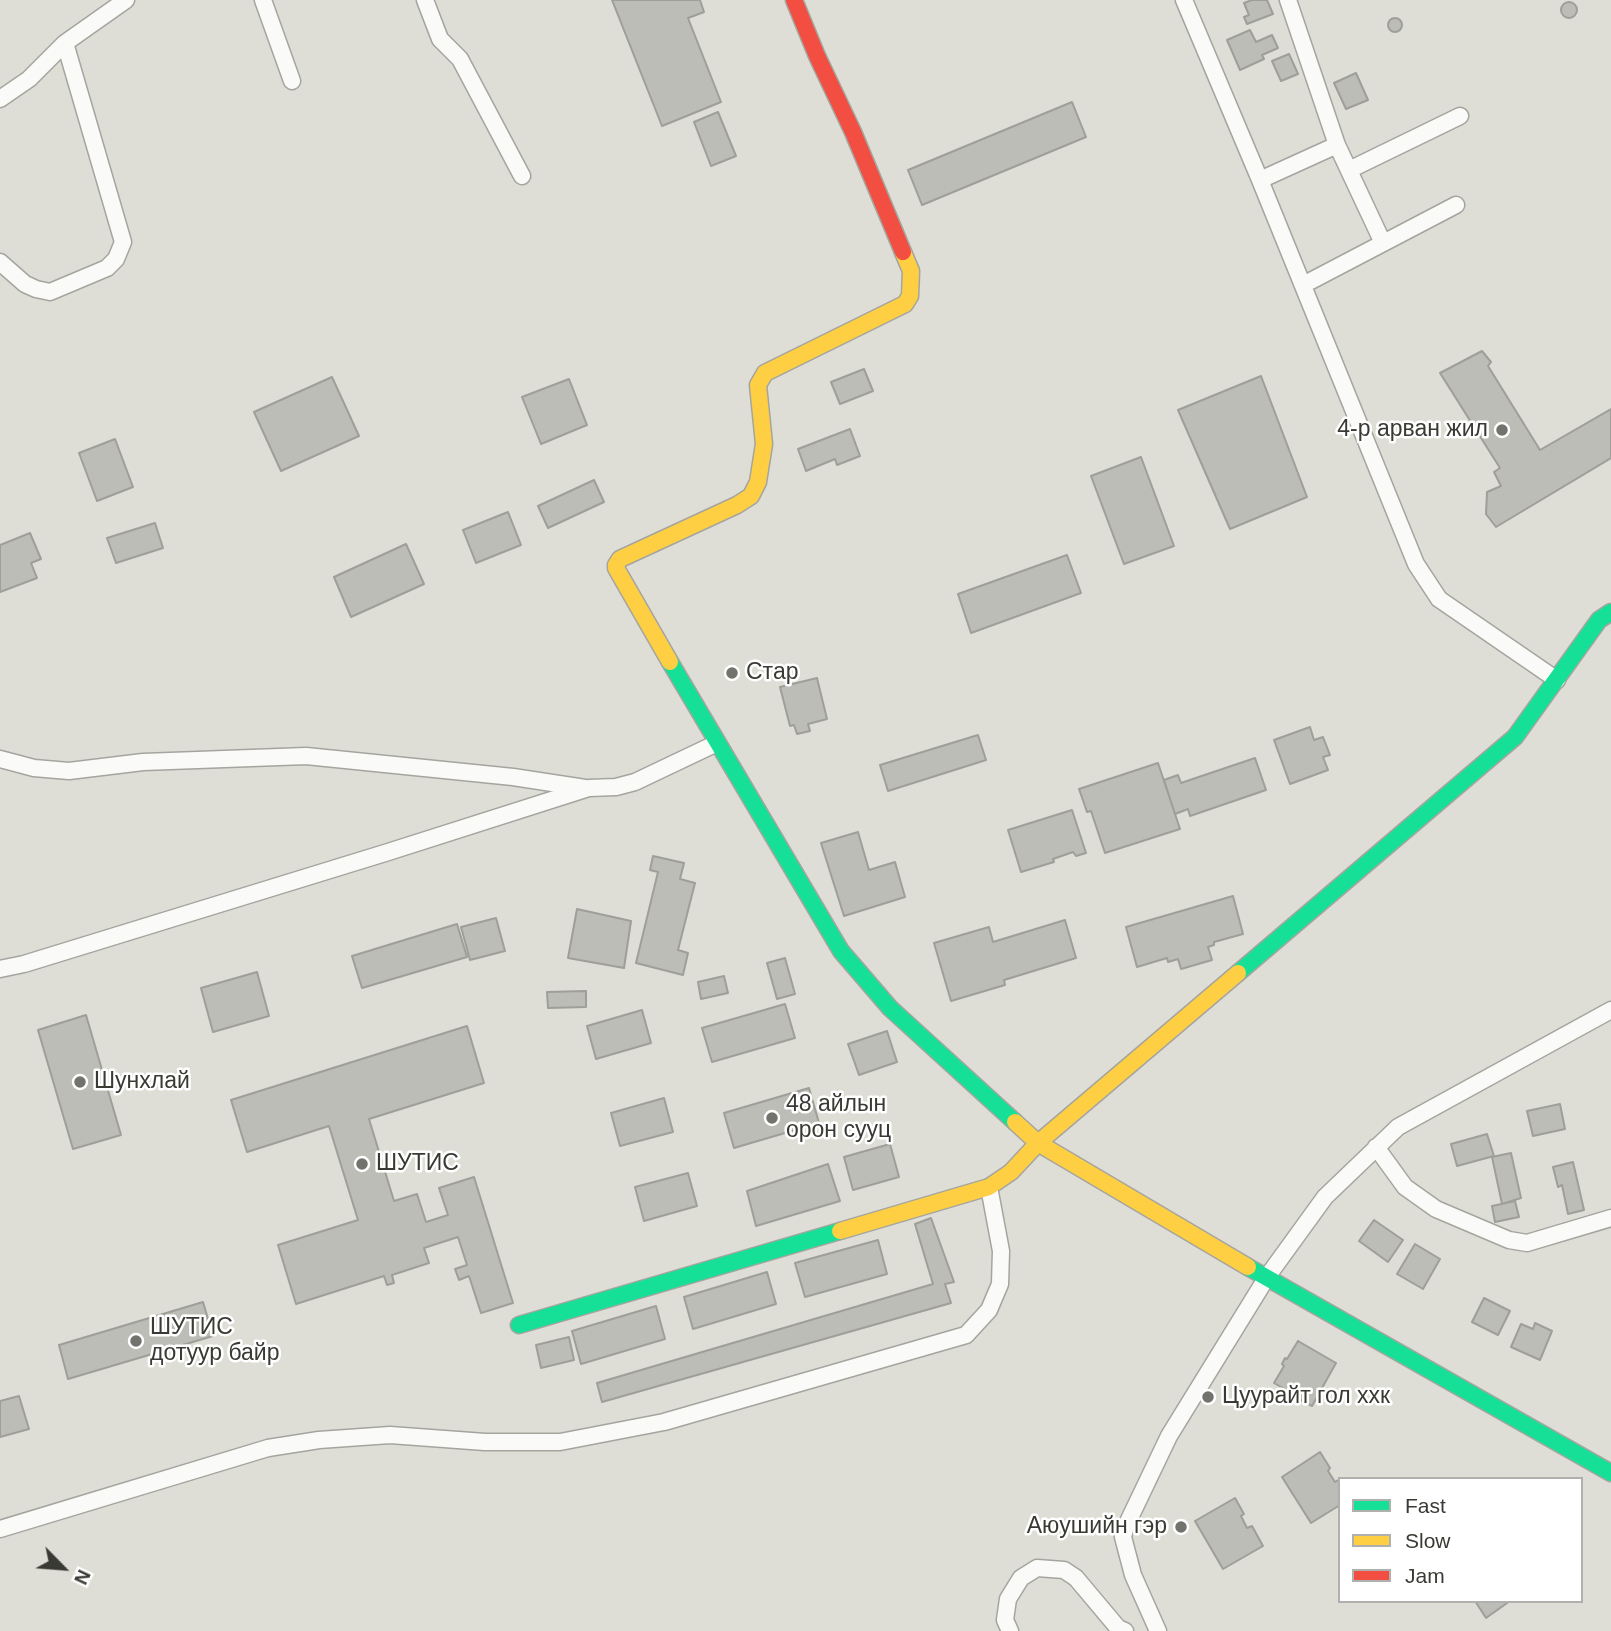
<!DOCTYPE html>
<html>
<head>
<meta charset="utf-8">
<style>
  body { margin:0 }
  #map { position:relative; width:1611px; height:1631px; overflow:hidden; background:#deded6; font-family:Helvetica,sans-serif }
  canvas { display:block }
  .legend { position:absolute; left:1338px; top:1477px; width:245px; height:126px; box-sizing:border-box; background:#fff; border:2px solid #b0b0ae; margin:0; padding:9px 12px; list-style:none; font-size:21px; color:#3a3a34 }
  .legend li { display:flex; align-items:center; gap:14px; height:35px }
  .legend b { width:35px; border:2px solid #b0b0ae }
  .north { position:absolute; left:28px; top:1533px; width:70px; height:70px; -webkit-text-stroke:5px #fff; paint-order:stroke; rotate:115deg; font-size:19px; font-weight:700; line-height:28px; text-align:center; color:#3a3a34 }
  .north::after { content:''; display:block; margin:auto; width:24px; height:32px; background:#3a3a34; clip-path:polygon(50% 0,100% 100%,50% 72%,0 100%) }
</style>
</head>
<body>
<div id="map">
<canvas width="1611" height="1631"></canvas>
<ul class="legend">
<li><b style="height:9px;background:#16e098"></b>Fast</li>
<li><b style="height:9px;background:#ffcf43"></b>Slow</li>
<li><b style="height:9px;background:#f24e42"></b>Jam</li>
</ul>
<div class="north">N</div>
</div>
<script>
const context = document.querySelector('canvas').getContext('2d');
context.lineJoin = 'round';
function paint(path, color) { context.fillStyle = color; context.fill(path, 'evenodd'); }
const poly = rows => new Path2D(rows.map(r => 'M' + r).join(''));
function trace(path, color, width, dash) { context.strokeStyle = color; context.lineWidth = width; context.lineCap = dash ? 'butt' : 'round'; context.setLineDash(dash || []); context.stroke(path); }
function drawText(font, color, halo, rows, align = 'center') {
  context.font = font + ' Helvetica,sans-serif'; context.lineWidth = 5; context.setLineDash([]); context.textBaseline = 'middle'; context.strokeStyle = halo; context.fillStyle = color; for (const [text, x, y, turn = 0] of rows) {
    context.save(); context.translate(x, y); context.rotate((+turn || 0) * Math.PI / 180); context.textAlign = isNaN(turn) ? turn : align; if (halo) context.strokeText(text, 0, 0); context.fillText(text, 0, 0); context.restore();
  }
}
const building = poly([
  [612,0,700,0,704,12,688,18,721,102,662,126,612,0],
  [1252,0,1267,0,1273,14,1247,24,1244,17,1249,15,1244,3,1252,0],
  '1561 10a8 8 0 1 1 16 0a8 8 0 1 1-16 0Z',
  '1388 25a7 7 0 1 1 14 0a7 7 0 1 1-14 0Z',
  [1250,30,1256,42,1272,35,1278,48,1262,55,1264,59,1240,70,1227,40,1250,30],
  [1289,54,1298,74,1281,81,1272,61,1289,54],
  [1356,73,1368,100,1346,109,1334,83,1356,73],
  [1072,102,1086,137,922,205,908,170,1072,102],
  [718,112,736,156,711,166,694,122,718,112],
  [1482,351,1491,362,1488,366,1540,450,1611,409,1611,458,1496,527,1486,514,1487,492,1501,486,1494,472,1500,468,1440,373,1482,351],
  [864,369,873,391,840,404,831,382,864,369],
  [1261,376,1307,497,1230,529,1178,410,1261,376],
  [332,377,359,436,281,471,254,412,332,377],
  [569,379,587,425,541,444,522,397,569,379],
  [850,429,860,456,837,465,835,459,806,471,798,449,850,429],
  [115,439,133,487,97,501,79,453,115,439],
  [1141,457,1174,546,1124,564,1091,476,1141,457],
  [594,480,604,502,548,528,538,506,594,480],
  [508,512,521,545,476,563,463,530,508,512],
  [155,523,163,548,116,563,107,538,155,523],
  [30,533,41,559,31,563,37,578,0,592,0,545,30,533],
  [406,544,424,584,351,617,334,577,406,544],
  [1067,555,1081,593,971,633,958,594,1067,555],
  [817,678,827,719,808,724,810,731,797,734,794,725,790,726,780,687,817,678],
  [1310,727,1314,740,1323,737,1330,755,1323,757,1328,770,1290,784,1274,740,1310,727],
  [978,735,986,760,888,791,880,765,978,735],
  [1255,758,1266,790,1190,816,1188,809,1175,814,1164,780,1178,775,1181,783,1255,758],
  [1158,763,1180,829,1105,853,1091,811,1087,812,1079,789,1158,763],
  [1072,810,1086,853,1076,856,1073,852,1053,859,1054,862,1021,872,1008,830,1072,810],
  [858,832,869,870,895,862,905,897,844,916,821,843,858,832],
  [653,856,684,863,680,879,695,883,678,950,688,953,683,975,636,963,658,872,650,870,653,856],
  [1233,896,1243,934,1214,942,1214,945,1208,947,1212,960,1181,969,1178,959,1168,962,1167,958,1137,967,1126,927,1233,896],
  [577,909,631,921,624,968,568,958,577,909],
  [496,918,505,951,470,960,461,927,496,918],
  [1065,920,1076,958,1004,980,1005,985,951,1001,934,943,989,927,993,942,1065,920],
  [457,924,467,957,362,988,352,956,457,924],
  [785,958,795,994,777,999,767,963,785,958],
  [257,972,269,1016,213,1032,201,988,257,972],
  [724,976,728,993,701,999,698,982,724,976],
  [586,991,586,1007,548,1008,547,992,586,991],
  [785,1004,795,1038,712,1062,702,1028,785,1004],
  [642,1010,651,1043,596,1059,587,1026,642,1010],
  [86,1015,121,1135,73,1149,38,1030,86,1015],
  [467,1026,484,1083,369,1119,394,1201,417,1194,426,1222,448,1215,439,1188,474,1177,513,1303,481,1313,469,1276,459,1280,455,1269,467,1265,458,1237,424,1248,429,1263,392,1275,394,1283,387,1285,384,1276,296,1304,278,1245,358,1220,329,1126,247,1152,231,1100,467,1026],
  [887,1031,897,1062,859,1075,848,1044,887,1031],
  [809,1088,819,1123,734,1148,724,1113,809,1088],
  [664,1098,673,1132,620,1146,611,1113,664,1098],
  [1560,1104,1565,1129,1533,1136,1527,1111,1560,1104],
  [1487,1134,1494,1156,1457,1166,1451,1144,1487,1134],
  [890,1144,899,1177,853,1190,844,1157,890,1144],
  [1511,1153,1521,1198,1502,1204,1492,1157,1511,1153],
  [1573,1162,1584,1210,1568,1214,1562,1185,1558,1187,1553,1167,1573,1162],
  [828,1164,840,1201,756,1226,747,1191,828,1164],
  [688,1173,697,1206,644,1221,635,1187,688,1173],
  [1515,1201,1519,1217,1495,1222,1492,1206,1515,1201],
  [931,1218,954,1282,945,1284,951,1303,602,1402,597,1383,933,1284,915,1224,931,1218],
  [1374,1220,1403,1240,1388,1262,1359,1241,1374,1220],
  [878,1240,887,1274,805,1297,795,1263,878,1240],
  [1415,1244,1440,1259,1423,1289,1397,1274,1415,1244],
  [767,1272,776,1304,693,1329,684,1297,767,1272],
  [1484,1298,1510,1311,1498,1335,1472,1322,1484,1298],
  [203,1302,213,1336,68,1379,59,1345,203,1302],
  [656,1306,665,1339,581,1364,572,1331,656,1306],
  [1535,1323,1552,1331,1540,1360,1511,1347,1521,1324,1533,1329,1535,1323],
  [569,1337,574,1360,541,1368,536,1345,569,1337],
  [1298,1341,1336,1363,1312,1406,1301,1400,1299,1403,1291,1398,1293,1394,1274,1383,1284,1366,1282,1364,1285,1358,1287,1359,1298,1341],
  [19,1396,29,1429,0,1437,0,1401,19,1396],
  [1320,1452,1330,1468,1328,1471,1335,1482,1340,1479,1340,1505,1311,1523,1282,1477,1320,1452],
  [1235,1498,1244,1514,1241,1516,1247,1528,1252,1526,1263,1546,1223,1569,1195,1521,1235,1498],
  [1475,1601,1510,1601,1486,1618,1475,1601]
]);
const street = poly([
  [263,0,292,81],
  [425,0,440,39,460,59,522,176],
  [1184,0,1260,180,1416,564,1439,599,1557,680],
  [1288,0,1337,145,1383,243],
  [65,43,126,0],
  [0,99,29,79,65,43,123,242,116,259,107,268,50,292,36,289,25,284,0,262],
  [1349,170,1460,116],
  [1260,180,1337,145],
  [1303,285,1456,205],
  [0,759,34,768,69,771,143,762,306,756,513,777,585,788],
  [0,969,24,964,385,853,589,788,616,787,635,782,717,743],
  [1376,1147,1405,1187,1436,1209,1509,1240,1527,1243,1611,1218],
  [0,1529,268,1448,319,1440,390,1435,485,1442,560,1442,664,1422,966,1335,989,1310,1000,1284,1001,1251,989,1187],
  [1010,1631,1005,1620,1008,1599,1021,1578,1037,1568,1064,1570,1076,1578,1118,1628,1125,1631],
  [1158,1631,1133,1575,1123,1537,1126,1526,1169,1436,1267,1277,1325,1197,1398,1127,1611,1010]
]);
const fast = poly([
  [670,662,841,951,890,1008,1015,1122],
  [1238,973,1515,737,1599,620,1611,612],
  [1248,1267,1611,1473],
  [519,1325,840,1231]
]);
const slow = poly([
  [670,662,616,568,616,565,620,559,737,505,751,496,758,482,764,444,758,385,765,373,905,304,910,296,911,271,903,252],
  [1015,1122,1038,1143,1248,1267],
  [840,1231,989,1187,1011,1172,1038,1143,1238,973]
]);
const jam = poly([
  [794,0,817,56,853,132,903,252]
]);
const markers = [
  [1502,430,7,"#73736d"],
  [732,673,7,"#73736d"],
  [80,1082,7,"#73736d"],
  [772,1118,7,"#73736d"],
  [362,1164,7,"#73736d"],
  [136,1341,7,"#73736d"],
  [1208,1397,7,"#73736d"],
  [1181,1527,7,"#73736d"]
];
const poiNames = [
  ["4-р арван жил",1488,430,"right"],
  ["Стар",746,673],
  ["Шунхлай",94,1082],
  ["48 айлын",786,1105],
  ["орон сууц",786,1131],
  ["ШУТИС",376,1164],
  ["ШУТИС",150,1328],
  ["дотуур байр",150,1354],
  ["Цуурайт гол ххк",1222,1397],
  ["Аюушийн гэр",1167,1527,"right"]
];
paint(building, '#bcbdb6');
trace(building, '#9f9f99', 2);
trace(street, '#a5a59f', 19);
trace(fast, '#a5a59f', 19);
trace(slow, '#a5a59f', 19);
trace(jam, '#a5a59f', 19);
trace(street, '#fafaf9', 16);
trace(fast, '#16e098', 16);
trace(slow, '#ffcf43', 16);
trace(jam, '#f24e42', 16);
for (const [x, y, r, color] of markers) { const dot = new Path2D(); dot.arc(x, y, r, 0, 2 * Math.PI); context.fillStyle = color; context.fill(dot); trace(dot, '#fff', 2.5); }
drawText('23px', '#3a3a34', '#fff', poiNames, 'left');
</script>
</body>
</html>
